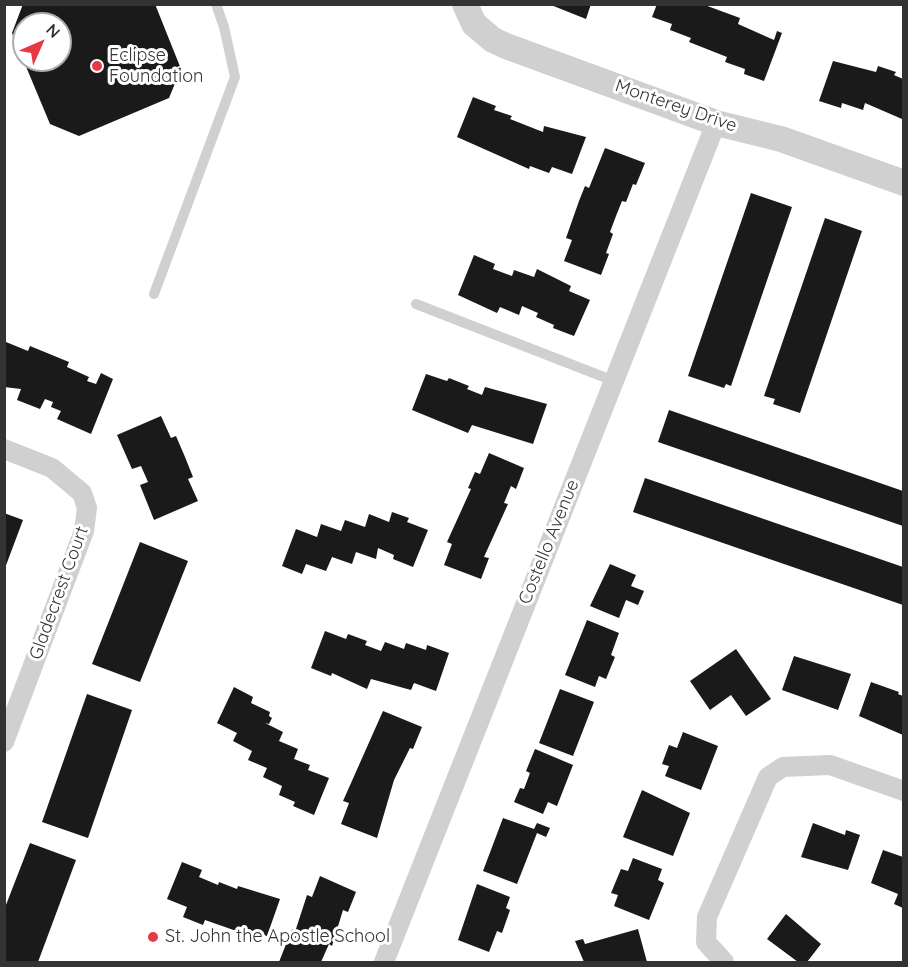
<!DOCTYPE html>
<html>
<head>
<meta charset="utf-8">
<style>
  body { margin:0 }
  #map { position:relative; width:908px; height:967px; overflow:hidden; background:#fff; font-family:Quicksand,sans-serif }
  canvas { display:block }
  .frame { position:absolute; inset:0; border:6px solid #333; pointer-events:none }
  .north { position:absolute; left:12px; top:12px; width:60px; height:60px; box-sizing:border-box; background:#fff; border:2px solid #adadad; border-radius:50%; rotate:45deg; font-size:16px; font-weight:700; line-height:24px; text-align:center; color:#333 }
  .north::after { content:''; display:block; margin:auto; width:21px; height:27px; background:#e63946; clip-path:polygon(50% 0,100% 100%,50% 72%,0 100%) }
</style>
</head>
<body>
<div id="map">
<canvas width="908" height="967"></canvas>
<div class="frame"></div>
<div class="north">N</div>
</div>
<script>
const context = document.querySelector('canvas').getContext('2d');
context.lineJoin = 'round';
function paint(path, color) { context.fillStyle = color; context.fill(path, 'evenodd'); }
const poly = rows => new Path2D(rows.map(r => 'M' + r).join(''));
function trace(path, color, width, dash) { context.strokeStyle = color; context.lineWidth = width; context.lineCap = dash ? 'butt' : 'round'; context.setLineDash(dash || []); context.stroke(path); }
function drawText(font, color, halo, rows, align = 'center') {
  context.font = font + ' Quicksand,sans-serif'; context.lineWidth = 6; context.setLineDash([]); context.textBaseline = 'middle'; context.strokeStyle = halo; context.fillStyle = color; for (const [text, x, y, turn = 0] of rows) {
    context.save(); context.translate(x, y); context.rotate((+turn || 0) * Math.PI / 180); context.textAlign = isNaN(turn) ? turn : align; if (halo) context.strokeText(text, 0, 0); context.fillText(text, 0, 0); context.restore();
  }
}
const building = poly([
  [23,4,155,4,181,69,169,98,79,136,50,124,12,33],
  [24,24,60,24,60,60,24,60],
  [591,4,586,19,551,5,551,4],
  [657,4,702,4,740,18,738,24,774,40,777,31,782,33,764,81,744,74,745,69,725,62,727,57,689,42,691,38,670,30,672,24,652,17],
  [833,61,876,72,878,66,896,72,894,75,903,79,902,119,865,103,863,110,842,103,841,108,819,101],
  [473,97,496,106,494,110,512,116,510,119,543,132,544,126,586,137,572,174,552,167,549,173,530,166,529,169,457,137],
  [605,148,645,163,636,185,633,184,626,202,622,201,616,216,610,232,613,234,606,253,609,254,601,275,564,261,572,240,566,238,579,201,585,186,589,188],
  [751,193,792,207,731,386,726,384,724,388,688,376],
  [825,218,862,231,800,413,773,404,775,399,764,396],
  [474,255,495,264,493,269,512,276,514,270,534,277,537,269,571,286,569,291,590,300,574,336,553,328,554,325,536,317,538,313,522,306,519,315,500,307,497,313,458,295],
  [6,342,28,351,30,346,69,362,67,367,89,377,87,381,96,384,101,373,113,379,91,434,57,419,61,411,51,407,53,402,45,399,40,409,17,400,21,389,4,387],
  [426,374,447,381,449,378,469,386,467,389,482,395,485,387,547,404,533,444,472,425,468,433,412,410],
  [669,410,903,491,903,526,658,442],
  [161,416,171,438,176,436,185,457,193,477,188,479,198,501,154,520,140,485,148,482,141,466,132,469,117,435],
  [489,453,524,468,516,489,511,486,504,503,508,504,484,557,489,558,481,579,444,565,452,544,447,542,471,489,468,488,475,472,480,474],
  [645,478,903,567,903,605,633,512],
  [392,512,409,518,407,522,428,530,413,567,393,559,394,555,378,548,376,559,356,552,352,564,332,557,326,571,306,564,302,574,282,566,296,529,317,537,321,524,341,531,345,520,365,527,369,514,389,522],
  [4,513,23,520,5,568,4,568],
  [140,542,188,561,140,682,92,664],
  [610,564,636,575,631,586,644,591,638,605,626,600,619,618,590,606],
  [587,620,619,633,611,655,615,657,606,679,599,676,595,687,565,675],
  [325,631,346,639,348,634,367,641,365,645,381,651,385,642,404,649,406,643,426,650,427,645,449,653,436,691,414,683,411,690,371,679,367,689,332,673,331,676,311,668],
  [736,649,771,699,746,716,731,695,710,710,690,681],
  [794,656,851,674,838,710,782,690],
  [871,682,899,692,898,694,903,696,903,735,859,716],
  [234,687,253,697,251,703,270,712,269,716,272,718,269,724,265,723,283,732,279,741,298,749,294,759,310,765,308,770,329,778,314,815,293,806,295,802,279,795,282,786,263,777,267,768,248,760,252,751,233,741,237,733,217,723],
  [560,689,594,702,573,756,539,743],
  [87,694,132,710,88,838,42,822],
  [383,711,422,727,413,749,410,748,394,780,377,838,341,824,349,803,343,801],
  [683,732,718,746,701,790,665,776,669,766,662,764,669,745,677,748],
  [535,749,573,765,557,806,548,802,543,814,514,802,520,788,524,789,530,773,526,771],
  [642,790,690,813,673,856,623,837],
  [503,818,534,829,537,823,550,828,546,837,537,833,517,884,483,871],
  [813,823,845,835,846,830,860,835,848,870,801,857],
  [30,843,76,860,38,962,4,962,4,910],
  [883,850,903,857,903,908,894,904,898,894,871,883],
  [633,858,662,869,658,880,664,883,649,920,614,906,618,895,611,893,621,869,628,871],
  [182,862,202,870,199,877,218,885,219,882,237,889,238,886,280,899,267,936,246,929,245,934,205,920,203,925,183,917,187,907,167,899],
  [320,876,356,892,348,912,343,910,332,946,329,944,321,962,279,962,292,929,295,932,307,895,312,897],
  [477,884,510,897,506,908,510,910,502,933,497,931,489,952,458,940],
  [786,914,821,944,807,962,798,962,767,939],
  [638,929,647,962,584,962,575,941,583,939,585,944]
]);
const service = poly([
  [154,294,235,77,224,27,216,4],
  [416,304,614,381]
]);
const minor = poly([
  [4,449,52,468,82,493,87,508,84,531,4,742],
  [384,962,716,123],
  [724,962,706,942,707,917,768,777,783,767,830,765,904,791]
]);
const tertiary = poly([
  [465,4,474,24,493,40,506,46,716,123,781,139,904,183]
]);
const markers = [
  [97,66,6,"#e63946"],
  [153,937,6,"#e63946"]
];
const poiNames = [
  ["Eclipse",109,56],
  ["Foundation",109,77],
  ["St. John the Apostle School",165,937]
];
const streetNames = [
  ["Monterey Drive",676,106,19],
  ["Costello Avenue",549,542,-68],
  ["Gladecrest Court",59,593,-70]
];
paint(building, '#1a1a1a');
trace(service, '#d0d0d0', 10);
trace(minor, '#d0d0d0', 20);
trace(tertiary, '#d0d0d0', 26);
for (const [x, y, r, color] of markers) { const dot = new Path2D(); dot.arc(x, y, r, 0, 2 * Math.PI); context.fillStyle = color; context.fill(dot); trace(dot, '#fff', 2); }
drawText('18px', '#333', '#fff', poiNames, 'left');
drawText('18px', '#333', '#fff', streetNames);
</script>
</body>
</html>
